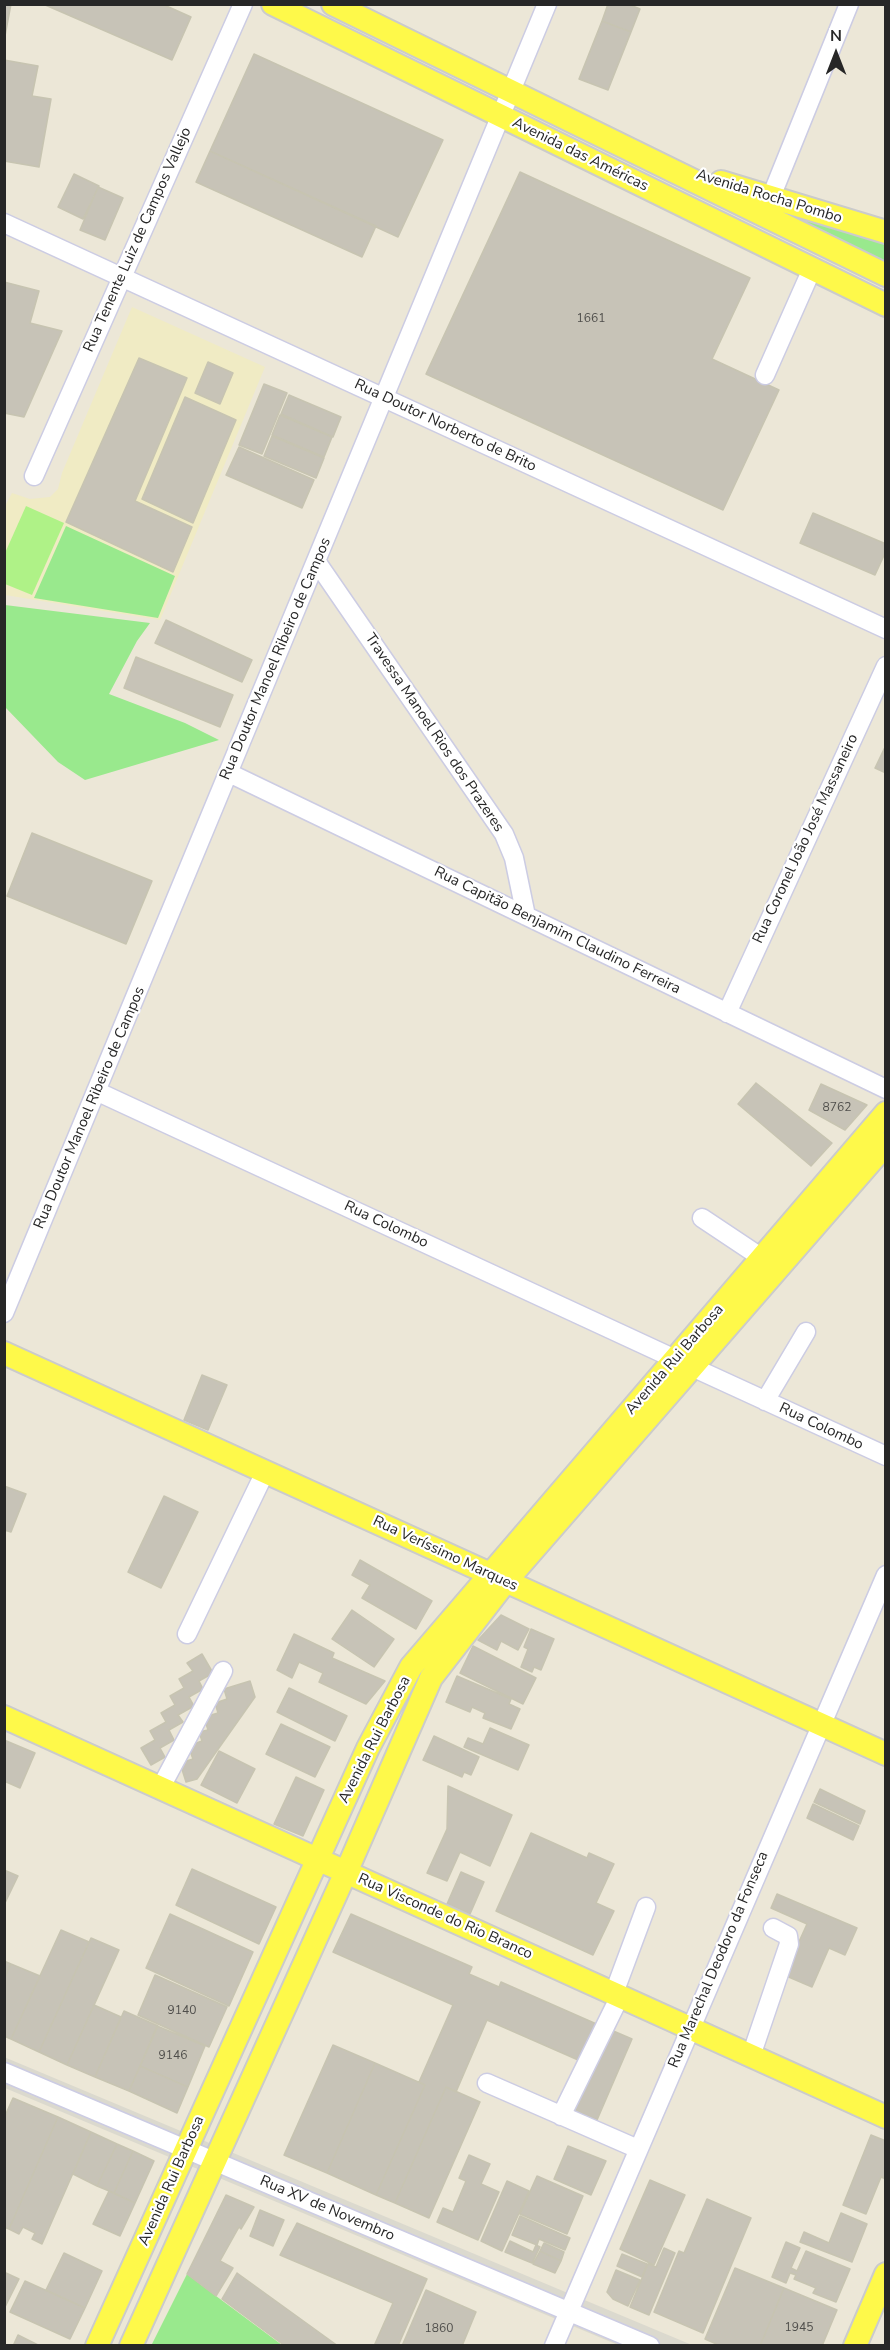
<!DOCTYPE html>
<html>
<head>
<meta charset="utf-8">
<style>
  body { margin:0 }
  #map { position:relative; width:890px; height:2350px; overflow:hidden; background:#ece7d7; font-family:"Nunito Sans",sans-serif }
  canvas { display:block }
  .frame { position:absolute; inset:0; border:6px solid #272727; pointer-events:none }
  .north { position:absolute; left:806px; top:24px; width:60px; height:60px; -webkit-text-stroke:4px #fff; paint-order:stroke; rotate:0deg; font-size:16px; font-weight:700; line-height:24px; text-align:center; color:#272727 }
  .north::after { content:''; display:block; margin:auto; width:21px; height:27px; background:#272727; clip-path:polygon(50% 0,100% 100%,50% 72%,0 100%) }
</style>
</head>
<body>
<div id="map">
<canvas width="890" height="2350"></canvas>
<div class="frame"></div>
<div class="north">N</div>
</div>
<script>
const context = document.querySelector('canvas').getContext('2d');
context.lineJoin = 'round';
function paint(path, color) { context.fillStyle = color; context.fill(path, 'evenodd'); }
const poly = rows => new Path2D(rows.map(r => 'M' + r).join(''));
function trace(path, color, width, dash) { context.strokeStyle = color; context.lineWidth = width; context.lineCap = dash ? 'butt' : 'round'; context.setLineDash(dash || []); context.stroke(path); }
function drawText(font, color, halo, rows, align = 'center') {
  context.font = font + ' "Nunito Sans",sans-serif'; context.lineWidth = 4.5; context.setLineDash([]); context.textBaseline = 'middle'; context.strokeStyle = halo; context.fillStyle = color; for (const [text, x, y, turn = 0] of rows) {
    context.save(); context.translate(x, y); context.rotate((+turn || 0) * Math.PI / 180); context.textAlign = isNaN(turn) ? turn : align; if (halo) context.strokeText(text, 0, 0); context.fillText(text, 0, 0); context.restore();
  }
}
const education = poly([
  [132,307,265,367,160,620,5,595,4,508,12,493,30,499,50,497,58,489,62,473],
  [139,359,187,378,135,501,191,527,173,572,66,522],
  [208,362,233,373,220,404,195,393],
  [185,398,235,420,193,523,142,499]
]);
const green = poly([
  [786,213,885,243,885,261],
  [66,526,175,576,158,618,34,598],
  [5,605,150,623,137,641,109,694,185,723,219,740,85,780,58,762,5,707],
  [187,2274,216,2296,282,2345,151,2346]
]);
const pitch = poly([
  [26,506,64,523,32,595,5,584,5,553]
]);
const plaza = poly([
  [4,2057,692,2345,618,2345,181,2162,5,2088]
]);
const building = poly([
  [4,4,11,4,4,41,4,4],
  [43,4,162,4,191,17,172,60,43,4],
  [608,4,628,4,640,9,631,32,602,21,608,4],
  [602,21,631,32,608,90,579,79,602,21],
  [254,54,443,140,398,237,210,151,254,54],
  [4,60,38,66,32,96,51,99,39,167,4,161,4,60],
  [210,151,376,226,362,257,196,182,210,151],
  [520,172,750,278,712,359,779,390,723,510,426,374,520,172],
  [74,174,99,186,83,219,58,207,74,174],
  [98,187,123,198,105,240,80,230,98,187],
  [4,282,39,291,30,323,62,331,24,417,4,413,4,282],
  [139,358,187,378,135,501,192,527,173,572,66,522,139,358],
  [208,362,233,373,220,404,195,393,208,362],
  [264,384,287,393,262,454,239,445,264,384],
  [289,395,341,417,333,437,281,414,289,395],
  [185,397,236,420,193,523,142,499,185,397],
  [280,415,332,437,324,457,272,435,280,415],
  [272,436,324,458,316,478,264,456,272,436],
  [239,447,314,480,302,508,226,475,239,447],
  [813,513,886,544,886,551,875,575,800,543,813,513],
  [166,620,252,660,242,682,155,643,166,620],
  [136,657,233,695,220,727,124,688,136,657],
  [886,745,886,773,875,768,886,745],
  [32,833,152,881,126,944,7,896,32,833],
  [756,1083,832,1143,811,1166,738,1104,756,1083],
  [821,1084,867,1105,845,1130,809,1110,821,1084],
  [202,1375,227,1385,208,1430,184,1420,202,1375],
  [4,1486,26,1494,11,1532,4,1530,4,1486],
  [164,1496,198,1512,161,1588,128,1572,164,1496],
  [360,1560,432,1601,416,1629,362,1598,370,1585,352,1575,360,1560],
  [352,1610,394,1639,374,1667,332,1639,352,1610],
  [501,1615,529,1629,518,1650,501,1641,497,1650,478,1640,501,1615],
  [531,1629,554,1639,541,1670,534,1667,532,1672,521,1667,528,1649,524,1647,531,1629],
  [294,1634,334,1653,332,1658,385,1681,366,1704,319,1682,323,1673,299,1662,292,1678,277,1670,294,1634],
  [473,1646,536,1678,523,1704,460,1673,473,1646],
  [202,1654,213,1673,199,1681,203,1689,189,1697,194,1706,178,1715,183,1722,169,1730,174,1740,160,1748,165,1757,151,1765,141,1748,155,1740,150,1731,166,1722,161,1713,175,1705,170,1696,184,1688,179,1679,193,1671,187,1663,202,1654],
  [457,1676,511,1699,509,1704,520,1709,511,1729,483,1718,485,1713,472,1707,470,1712,446,1702,457,1676],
  [250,1681,255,1697,197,1779,186,1782,180,1763,193,1759,188,1746,202,1741,199,1732,208,1730,204,1717,218,1713,215,1703,227,1699,224,1689,250,1681],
  [289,1688,347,1716,335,1741,277,1712,289,1688],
  [281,1724,330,1747,315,1777,266,1754,281,1724],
  [490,1728,529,1745,518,1770,464,1747,468,1738,483,1744,490,1728],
  [434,1736,479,1757,471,1775,464,1772,462,1777,423,1760,434,1736],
  [4,1740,35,1753,20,1788,4,1781,4,1740],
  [219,1751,255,1769,237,1803,201,1785,219,1751],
  [296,1777,324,1790,303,1836,274,1824,296,1777],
  [448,1786,512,1815,490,1866,460,1852,447,1881,427,1873,447,1829,448,1786],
  [820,1789,865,1811,860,1824,814,1802,820,1789],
  [813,1804,859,1826,853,1840,807,1818,813,1804],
  [531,1833,587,1858,589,1853,614,1864,596,1903,614,1911,593,1955,496,1911,531,1833],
  [192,1869,276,1907,259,1944,176,1905,192,1869],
  [4,1870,18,1876,4,1905,4,1870],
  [461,1872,484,1882,470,1914,447,1904,461,1872],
  [777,1894,857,1928,845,1955,829,1948,812,1987,784,1975,807,1924,771,1908,777,1894],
  [170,1914,253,1952,229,2006,146,1968,170,1914],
  [351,1914,472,1967,469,1974,499,1987,501,1982,601,2026,585,2063,487,2020,456,2092,446,2087,395,2203,376,2195,425,2085,419,2082,453,2005,333,1952,351,1914],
  [61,1930,89,1942,39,2052,11,2039,61,1930],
  [91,1938,119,1950,67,2065,39,2052,91,1938],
  [4,1961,11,1964,4,1979,4,1961],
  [11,1964,40,1976,11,2039,4,2036,4,1979,11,1964],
  [155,1975,227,2007,209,2047,138,2015,155,1975],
  [94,2005,121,2017,95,2077,67,2065,94,2005],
  [124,2011,158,2026,129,2091,95,2077,124,2011],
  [157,2026,205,2046,188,2087,140,2066,157,2026],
  [611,2030,632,2039,597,2120,575,2111,611,2030],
  [333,2045,375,2063,327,2173,284,2155,333,2045],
  [375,2063,425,2085,376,2195,327,2173,375,2063],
  [140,2066,188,2087,177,2113,129,2091,140,2066],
  [446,2087,480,2102,429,2218,395,2203,446,2087],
  [13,2098,58,2117,9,2229,4,2227,4,2118,13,2098],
  [58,2117,91,2132,42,2244,32,2239,35,2233,23,2227,19,2234,9,2229,58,2117],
  [91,2132,117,2144,97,2186,73,2174,91,2132],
  [871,2135,886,2141,886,2179,881,2177,866,2214,843,2205,871,2135],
  [117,2144,133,2151,114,2193,97,2186,117,2144],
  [568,2146,606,2161,591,2195,554,2179,568,2146],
  [133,2151,154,2161,135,2203,114,2193,133,2151],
  [469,2155,490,2164,481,2184,499,2192,478,2240,437,2222,443,2208,453,2212,466,2181,459,2178,469,2155],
  [537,2176,583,2196,567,2234,520,2214,537,2176],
  [650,2180,685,2195,654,2265,620,2249,650,2180],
  [507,2181,529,2191,502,2251,481,2241,507,2181],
  [109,2191,135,2203,120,2236,93,2224,109,2191],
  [226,2195,254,2207,241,2229,239,2227,220,2261,233,2268,216,2296,187,2274,226,2195],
  [707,2199,751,2218,703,2333,654,2312,679,2251,684,2253,707,2199],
  [260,2210,284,2220,273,2246,250,2236,260,2210],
  [841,2213,867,2224,852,2262,800,2242,804,2232,829,2243,841,2213],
  [520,2216,570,2238,565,2250,539,2239,537,2245,512,2235,520,2216],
  [297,2223,427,2279,398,2346,374,2346,393,2303,280,2255,297,2223],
  [510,2241,533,2252,536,2245,540,2247,532,2263,505,2252,510,2241],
  [786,2242,800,2248,791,2268,797,2271,806,2251,850,2269,836,2302,813,2293,816,2288,794,2279,796,2275,790,2273,786,2283,772,2277,786,2242],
  [544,2243,564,2252,561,2261,540,2251,544,2243],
  [664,2248,675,2253,649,2315,630,2307,648,2264,656,2267,664,2248],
  [540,2251,561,2261,555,2273,533,2264,540,2251],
  [64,2253,102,2271,85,2308,46,2290,64,2253],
  [622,2254,647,2264,642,2277,617,2266,622,2254],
  [735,2268,784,2288,760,2346,721,2346,705,2339,735,2268],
  [616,2270,640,2280,628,2306,613,2299,607,2292,616,2270],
  [6,2273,19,2279,4,2309,4,2277,6,2273],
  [237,2273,338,2346,285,2346,222,2299,237,2273],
  [25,2281,85,2308,70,2339,10,2312,25,2281],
  [784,2288,837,2310,822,2346,760,2346,784,2288],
  [426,2290,476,2312,462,2346,402,2346,426,2290],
  [18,2335,40,2346,13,2346,18,2335]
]);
const minor = poly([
  [771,197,849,4],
  [4,223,886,629],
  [765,375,812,269],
  [34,476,243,4],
  [316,561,504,834,514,858,526,916],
  [229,773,886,1089],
  [727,1013,886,666],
  [96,1091,675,1359],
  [702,1218,762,1258],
  [4,1313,547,4],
  [692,1367,886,1456],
  [765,1401,806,1332],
  [187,1634,265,1472],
  [161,1787,223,1671],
  [614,1993,646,1907],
  [751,2056,789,1944,788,1936,773,1928],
  [4,2072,650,2346],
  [487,2083,638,2149],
  [561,2116,620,1996],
  [554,2346,886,1575]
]);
const major = poly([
  [273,4,886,305],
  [333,4,886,275],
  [721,182,886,232],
  [4,1353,886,1754],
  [4,1717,886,2117],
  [97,2346,368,1748,411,1667,886,1113],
  [131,2346,351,1861,431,1678,506,1581,886,1144],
  [855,2346,886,2274]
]);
const numberNames = [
  ["1661",591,319],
  ["8762",837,1108],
  ["9140",182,2011],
  ["9146",173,2056],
  ["1945",799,2328],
  ["1860",439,2329]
];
const streetNames = [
  ["Avenida das Américas",580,155,26],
  ["Avenida Rocha Pombo",769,197,17],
  ["Rua Tenente Luiz de Campos Vallejo",138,240,-66],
  ["Rua Doutor Norberto de Brito",445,426,25],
  ["Rua Doutor Manoel Ribeiro de Campos",276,659,-67],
  ["Travessa Manoel Rios dos Prazeres",434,733,56],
  ["Rua Coronel João José Massaneiro",806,839,-65],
  ["Rua Capitão Benjamim Claudino Ferreira",557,931,26],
  ["Rua Doutor Manoel Ribeiro de Campos",90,1108,-67],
  ["Rua Colombo",386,1225,25],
  ["Avenida Rui Barbosa",675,1360,-49],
  ["Rua Colombo",821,1427,25],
  ["Rua Veríssimo Marques",445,1554,25],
  ["Avenida Rui Barbosa",375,1740,-63],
  ["Rua Visconde do Rio Branco",445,1917,24],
  ["Rua Marechal Deodoro da Fonseca",719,1960,-67],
  ["Avenida Rui Barbosa",172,2181,-66],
  ["Rua XV de Novembro",327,2209,23]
];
paint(education, '#f0ebc4');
paint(green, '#99e98d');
paint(pitch, '#aff287');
paint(plaza, '#dbd9ce');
paint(building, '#c7c3b7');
trace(building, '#c7c4b1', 1.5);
trace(minor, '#cccce3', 21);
trace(major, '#cbcbcb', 26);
trace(minor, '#fff', 18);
trace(major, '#fef94a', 22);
drawText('12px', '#4f4e4b', null, numberNames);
drawText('15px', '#272727', '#fff', streetNames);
</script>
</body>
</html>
